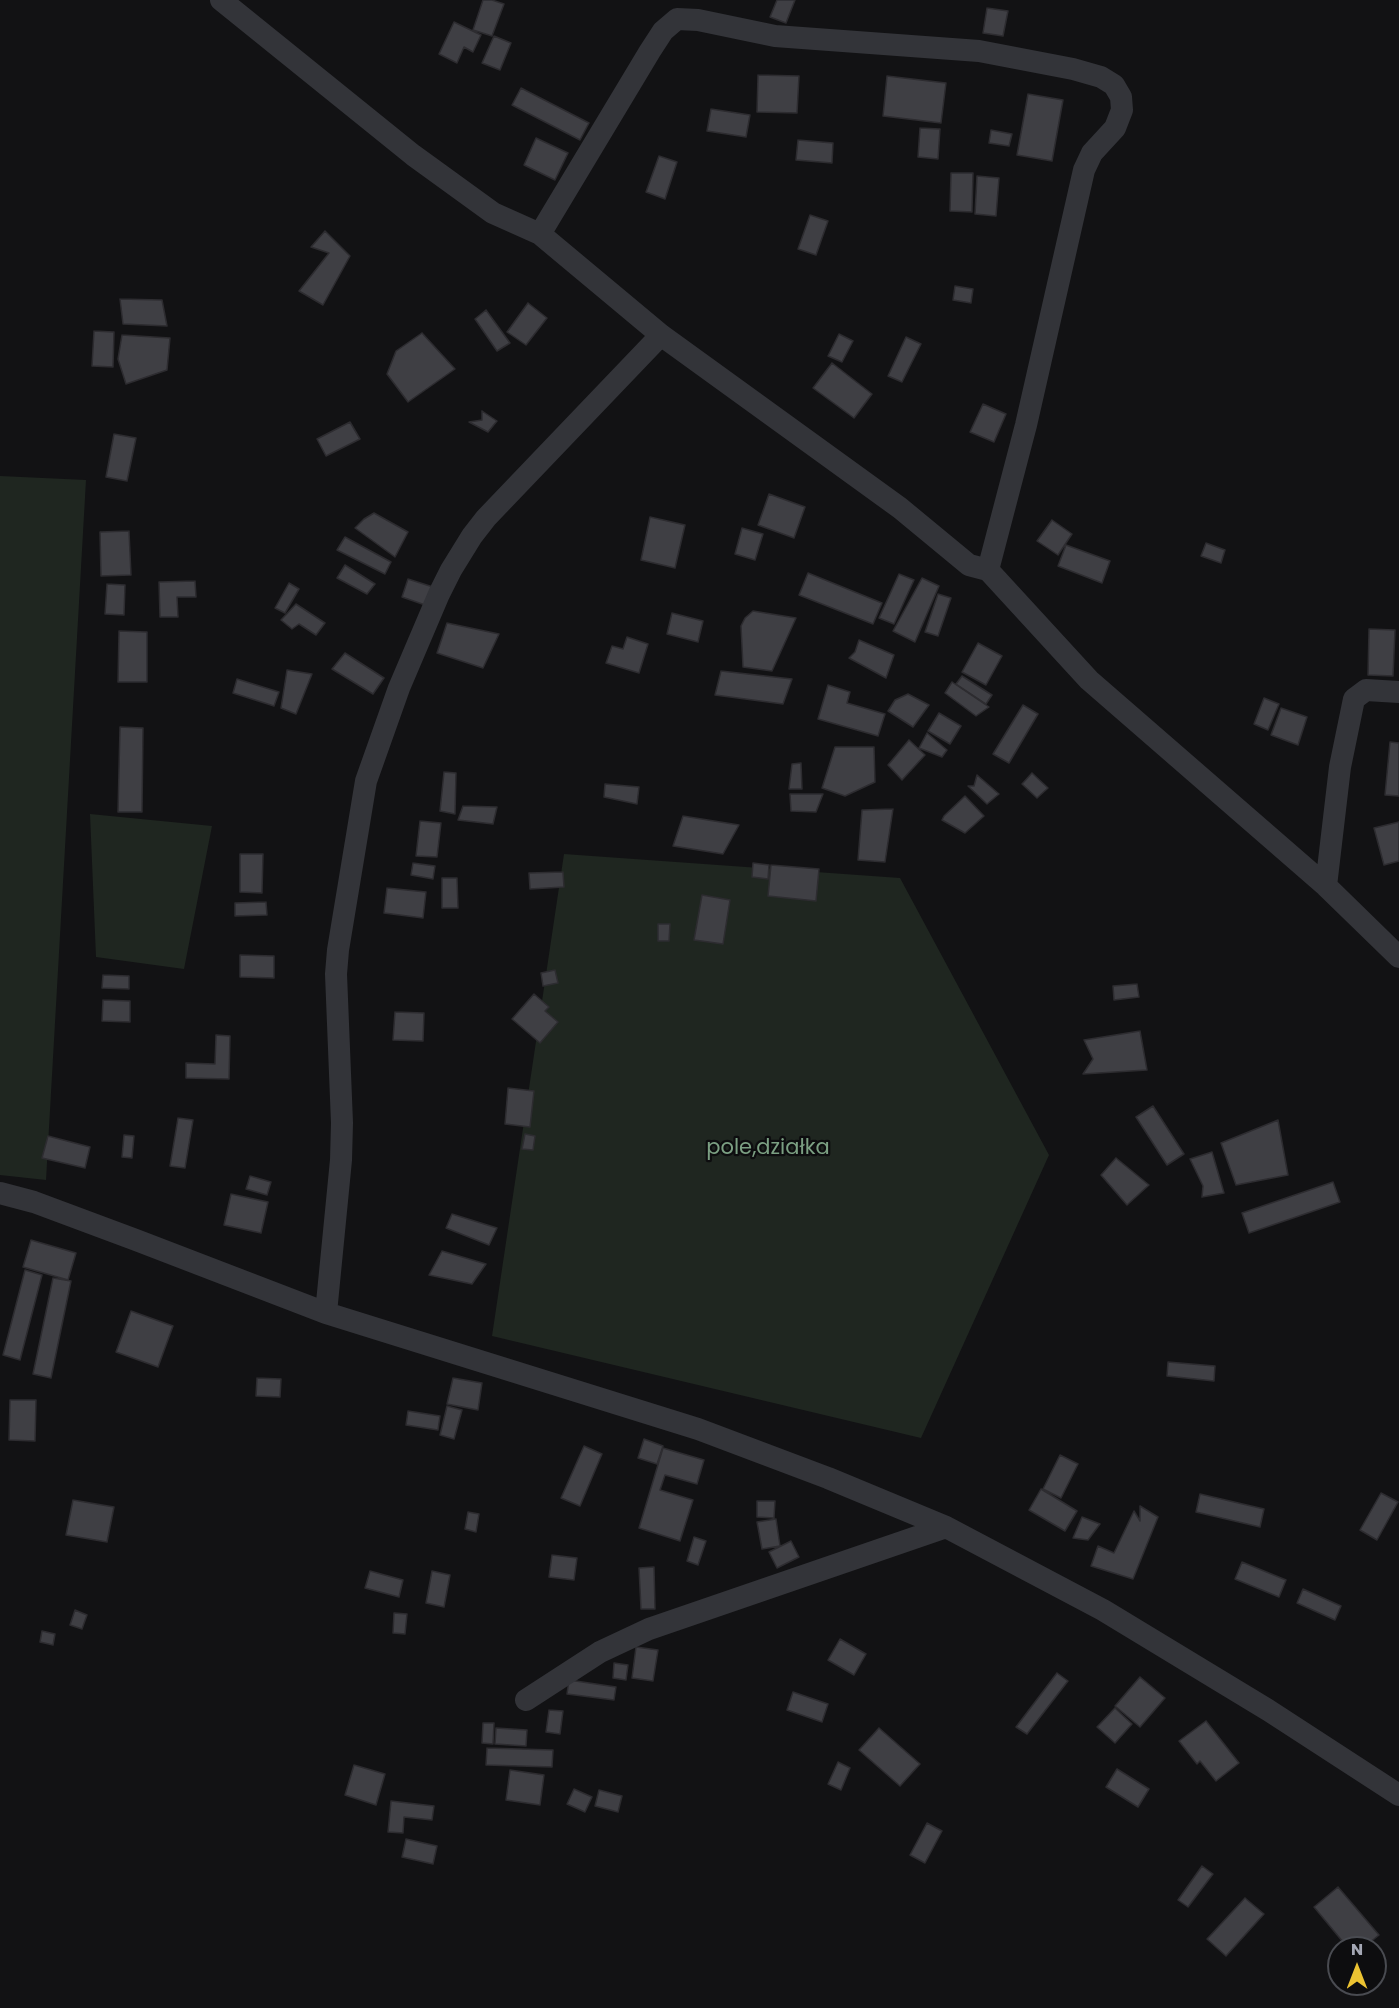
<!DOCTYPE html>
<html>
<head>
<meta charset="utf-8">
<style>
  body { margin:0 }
  #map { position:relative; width:1399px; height:2008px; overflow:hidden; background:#121214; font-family:Poppins,sans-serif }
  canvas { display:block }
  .north { position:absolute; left:1327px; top:1936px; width:60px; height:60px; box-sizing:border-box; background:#0d0d0f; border:2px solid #494b51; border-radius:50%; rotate:0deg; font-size:16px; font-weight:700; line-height:24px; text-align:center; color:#a4a7b4 }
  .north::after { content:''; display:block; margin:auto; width:21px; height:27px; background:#ecc332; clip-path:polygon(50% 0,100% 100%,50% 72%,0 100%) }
</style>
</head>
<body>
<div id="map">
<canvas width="1399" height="2008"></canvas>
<div class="north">N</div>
</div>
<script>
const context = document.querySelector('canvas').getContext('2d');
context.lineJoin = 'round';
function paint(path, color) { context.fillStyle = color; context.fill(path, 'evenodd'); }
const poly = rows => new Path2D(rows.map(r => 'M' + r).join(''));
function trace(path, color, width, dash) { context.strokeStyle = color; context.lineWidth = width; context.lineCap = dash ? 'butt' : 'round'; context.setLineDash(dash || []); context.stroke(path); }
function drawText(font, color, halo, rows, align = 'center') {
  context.font = font + ' Poppins,sans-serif'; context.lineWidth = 4.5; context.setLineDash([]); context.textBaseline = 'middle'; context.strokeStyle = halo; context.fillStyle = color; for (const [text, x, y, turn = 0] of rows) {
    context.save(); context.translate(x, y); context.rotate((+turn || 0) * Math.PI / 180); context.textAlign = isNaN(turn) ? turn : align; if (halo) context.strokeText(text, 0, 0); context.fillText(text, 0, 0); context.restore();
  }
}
const green = poly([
  [0,476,86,480,46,1180,0,1175],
  [90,814,212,826,184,969,96,957],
  [564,854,900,878,1049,1155,921,1438,492,1336]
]);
const building = poly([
  [483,0,492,0,504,4,492,36,473,30,483,0],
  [777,0,795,0,786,23,770,17,777,0],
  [987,8,1008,11,1003,36,983,33,987,8],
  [454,22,481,35,473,52,464,47,457,63,439,54,454,22],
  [494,36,511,43,500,70,482,63,494,36],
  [758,75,799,76,797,113,757,112,758,75],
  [887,76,946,83,941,123,883,116,887,76],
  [521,88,589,123,580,140,512,105,521,88],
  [1028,94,1063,100,1052,161,1017,155,1028,94],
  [711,109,750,115,746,137,707,131,711,109],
  [920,128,940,129,938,159,918,157,920,128],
  [991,130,1012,134,1009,146,989,143,991,130],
  [536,138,568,153,555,180,524,165,536,138],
  [798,140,833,143,832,163,796,160,798,140],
  [659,156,677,162,665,199,646,192,659,156],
  [951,173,973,173,972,212,950,211,951,173],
  [977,176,999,178,996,216,975,214,977,176],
  [810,215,828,221,816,255,798,249,810,215],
  [325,231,350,256,323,305,299,291,329,253,311,247,325,231],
  [955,286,973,289,971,303,953,300,955,286],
  [120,299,162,300,167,326,123,324,120,299],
  [528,303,547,318,526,345,507,332,528,303],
  [486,310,510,343,497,351,475,319,486,310],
  [94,331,114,332,113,367,92,366,94,331],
  [422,333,455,369,408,402,387,374,396,351,422,333],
  [839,334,853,341,842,362,828,356,839,334],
  [122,335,170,338,167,370,126,384,118,359,122,335],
  [906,337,921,344,902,382,888,376,906,337],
  [832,363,872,394,854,418,813,388,832,363],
  [983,404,1006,414,994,442,970,432,983,404],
  [482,411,497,421,488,432,469,422,482,420,482,411],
  [350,422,360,439,326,456,317,439,350,422],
  [114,434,136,438,127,481,106,477,114,434],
  [769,494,805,507,794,538,758,525,769,494],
  [374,513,408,532,395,557,355,528,364,519,374,513],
  [650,517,685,525,675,568,641,560,650,517],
  [1052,520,1072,534,1058,555,1037,541,1052,520],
  [742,528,763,534,755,560,735,554,742,528],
  [129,531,131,575,101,576,100,532,129,531],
  [345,537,391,562,385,574,337,550,345,537],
  [1206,543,1225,550,1221,563,1201,556,1206,543],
  [1066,545,1110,561,1102,583,1058,566,1066,545],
  [345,565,375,584,367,594,337,578,345,565],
  [808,573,882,603,873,624,799,595,808,573],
  [899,574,914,580,894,624,879,618,899,574],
  [922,578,939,586,915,642,893,631,922,578],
  [408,579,433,587,428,606,402,597,408,579],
  [195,581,196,597,177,597,178,617,160,617,159,582,195,581],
  [289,583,299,589,285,613,275,608,289,583],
  [107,584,125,585,124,615,105,614,107,584],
  [938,594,951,598,938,636,925,632,938,594],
  [296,604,325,623,316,635,299,624,292,629,281,620,296,604],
  [753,611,796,618,772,671,743,667,741,626,745,618,753,611],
  [672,613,703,621,698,642,667,634,672,613],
  [447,623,499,634,483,668,437,653,447,623],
  [1369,629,1395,630,1393,676,1368,675,1369,629],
  [119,631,147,632,147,682,118,682,119,631],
  [627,637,648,644,639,673,606,663,612,646,623,649,627,637],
  [859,640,894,655,886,678,849,658,855,652,859,640],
  [978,643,1002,656,986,685,962,672,978,643],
  [345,653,384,678,373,694,332,669,345,653],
  [287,670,312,674,296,714,281,708,287,670],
  [721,671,792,679,783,704,715,695,721,671],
  [962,676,992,695,986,704,956,684,962,676],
  [237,679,279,692,274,706,233,693,237,679],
  [952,682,989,707,976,716,945,693,952,682],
  [828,685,850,692,847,703,885,714,878,736,818,719,828,685],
  [908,694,929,705,913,727,888,711,895,700,908,694],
  [1264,698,1279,704,1268,730,1254,724,1264,698],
  [1023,705,1038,714,1009,763,993,754,1023,705],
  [1281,708,1307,717,1298,745,1271,735,1281,708],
  [939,713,961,726,950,744,928,731,939,713],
  [120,727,143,728,142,812,118,812,120,727],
  [927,733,947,750,942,757,919,748,927,733],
  [909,740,925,755,902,780,888,765,909,740],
  [1390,742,1399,743,1399,796,1385,795,1390,742],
  [835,747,874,747,875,782,845,796,822,788,835,747],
  [801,763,802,789,789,789,792,764,801,763],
  [444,772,456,773,455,814,440,811,444,772],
  [1032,773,1048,788,1037,798,1022,784,1032,773],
  [977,775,999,794,987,804,968,786,974,786,977,775],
  [605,784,639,787,637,804,604,797,605,784],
  [790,794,823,794,816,812,791,811,790,794],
  [965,796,984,816,965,833,942,820,944,816,965,796],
  [463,806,497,807,493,824,458,820,463,806],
  [893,809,885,862,858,860,862,810,893,809],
  [683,816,739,825,723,854,673,846,683,816],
  [420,821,441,823,437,857,416,856,420,821],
  [1399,822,1399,861,1384,865,1374,828,1399,822],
  [240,854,263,854,262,893,240,892,240,854],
  [413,863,435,866,433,879,411,875,413,863],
  [753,863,769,865,768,879,752,877,753,863],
  [771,865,819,869,816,901,768,896,771,865],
  [563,872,564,887,530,889,529,873,563,872],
  [442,878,457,878,458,908,442,908,442,878],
  [387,888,426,892,423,918,384,913,387,888],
  [702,895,730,900,723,944,694,940,702,895],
  [266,902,267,915,235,916,235,903,266,902],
  [658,924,670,924,669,941,658,941,658,924],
  [240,955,274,956,274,978,240,977,240,955],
  [555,970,558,983,543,986,541,973,555,970],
  [103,975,129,976,129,989,102,988,103,975],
  [1137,984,1139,997,1114,1000,1113,986,1137,984],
  [534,994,549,1007,545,1011,558,1022,540,1043,512,1019,534,994],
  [103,1000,130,1001,130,1022,102,1021,103,1000],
  [395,1012,424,1013,423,1041,393,1040,395,1012],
  [1140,1031,1147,1070,1083,1074,1093,1059,1084,1040,1140,1031],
  [216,1035,230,1036,229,1079,186,1078,186,1063,215,1064,216,1035],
  [508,1088,534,1091,530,1127,505,1124,508,1088],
  [1153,1106,1184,1154,1167,1165,1136,1117,1153,1106],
  [178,1118,193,1120,185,1168,170,1166,178,1118],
  [1278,1120,1288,1175,1236,1185,1221,1143,1278,1120],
  [525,1134,535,1136,533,1150,522,1149,525,1134],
  [124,1135,134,1136,132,1158,122,1157,124,1135],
  [48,1136,90,1147,85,1168,42,1158,48,1136],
  [1212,1152,1224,1193,1202,1197,1203,1186,1190,1159,1212,1152],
  [1116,1158,1149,1185,1127,1205,1101,1175,1116,1158],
  [250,1176,271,1182,267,1195,246,1189,250,1176],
  [1333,1182,1340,1202,1249,1233,1242,1213,1333,1182],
  [231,1194,268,1202,261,1233,224,1225,231,1194],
  [452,1214,497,1228,489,1245,446,1228,452,1214],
  [31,1240,76,1253,68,1280,23,1267,31,1240],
  [442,1251,486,1264,472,1284,429,1275,442,1251],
  [25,1270,42,1275,20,1360,3,1355,25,1270],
  [53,1278,71,1281,51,1378,33,1374,53,1278],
  [131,1311,173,1326,158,1367,116,1352,131,1311],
  [1168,1362,1215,1366,1214,1381,1167,1376,1168,1362],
  [257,1378,281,1379,280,1397,256,1396,257,1378],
  [453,1378,482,1383,478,1410,447,1404,453,1378],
  [10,1400,36,1400,35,1441,9,1440,10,1400],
  [447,1406,462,1410,454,1439,440,1435,447,1406],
  [408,1411,440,1416,438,1430,406,1425,408,1411],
  [644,1439,663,1446,657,1464,638,1458,644,1439],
  [584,1446,602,1454,580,1506,561,1498,584,1446],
  [663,1448,704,1460,697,1484,665,1475,660,1490,693,1500,680,1541,639,1528,663,1448],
  [1060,1455,1078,1464,1061,1498,1043,1489,1060,1455],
  [1041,1489,1077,1511,1065,1531,1029,1510,1041,1489],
  [1381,1493,1398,1502,1377,1540,1360,1530,1381,1493],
  [1200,1494,1264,1509,1260,1527,1196,1512,1200,1494],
  [73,1500,114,1507,107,1542,66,1535,73,1500],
  [757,1501,775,1501,774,1518,757,1517,757,1501],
  [1140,1506,1158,1517,1133,1579,1091,1566,1098,1546,1114,1553,1134,1511,1140,1521,1140,1506],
  [468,1512,479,1514,476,1532,465,1529,468,1512],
  [1082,1517,1100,1524,1088,1540,1073,1538,1082,1517],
  [776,1519,780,1546,762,1549,757,1522,776,1519],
  [694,1537,706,1541,698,1565,687,1561,694,1537],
  [791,1541,799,1557,777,1568,769,1552,791,1541],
  [552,1555,577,1558,574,1580,549,1577,552,1555],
  [1242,1562,1286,1580,1279,1597,1235,1579,1242,1562],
  [654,1567,655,1609,641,1609,639,1568,654,1567],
  [370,1571,403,1580,399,1597,365,1588,370,1571],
  [432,1571,450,1575,444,1607,426,1603,432,1571],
  [1303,1589,1341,1606,1335,1620,1297,1603,1303,1589],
  [75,1610,87,1615,82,1629,70,1625,75,1610],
  [394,1613,407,1614,405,1634,393,1633,394,1613],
  [42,1631,55,1634,53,1645,40,1642,42,1631],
  [840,1639,866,1654,854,1675,828,1660,840,1639],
  [636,1647,658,1650,653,1681,632,1678,636,1647],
  [614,1663,628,1665,626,1680,613,1678,614,1663],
  [1057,1673,1068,1681,1027,1734,1016,1727,1057,1673],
  [1140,1677,1165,1698,1140,1727,1115,1706,1140,1677],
  [569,1680,616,1687,614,1700,567,1694,569,1680],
  [793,1692,828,1704,822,1722,787,1710,793,1692],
  [1115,1708,1132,1724,1115,1743,1097,1727,1115,1708],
  [549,1710,563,1711,560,1734,546,1732,549,1710],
  [1206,1721,1239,1763,1216,1781,1200,1761,1197,1764,1179,1741,1206,1721],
  [483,1723,494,1723,493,1744,482,1743,483,1723],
  [496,1728,527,1730,526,1746,495,1744,496,1728],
  [879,1728,920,1764,900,1786,859,1750,879,1728],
  [487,1748,553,1750,552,1767,486,1765,487,1748],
  [838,1762,850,1768,841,1790,828,1784,838,1762],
  [354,1765,385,1774,376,1805,345,1795,354,1765],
  [1117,1769,1149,1789,1138,1807,1106,1787,1117,1769],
  [510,1770,544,1775,540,1805,506,1800,510,1770],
  [574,1789,592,1797,585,1812,567,1804,574,1789],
  [599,1790,622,1796,618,1812,595,1806,599,1790],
  [391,1801,434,1806,432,1820,404,1817,403,1833,388,1832,391,1801],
  [927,1823,942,1831,925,1863,910,1855,927,1823],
  [406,1839,437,1846,433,1864,402,1857,406,1839],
  [1202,1866,1213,1874,1188,1907,1178,1900,1202,1866],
  [1338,1887,1379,1935,1363,1948,1348,1948,1314,1907,1338,1887],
  [1245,1898,1264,1914,1226,1956,1207,1939,1245,1898]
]);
const minor = poly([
  [221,0,413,155,493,213,540,234,661,335,900,508,969,565,988,570,1089,680,1326,886,1399,957],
  [540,234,650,51,663,31,677,19,698,20,775,36,979,51,1073,69,1101,77,1114,85,1121,97,1122,110,1115,128,1092,153,1084,170,1026,425,988,570],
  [1326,886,1340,767,1354,699,1366,690,1399,692],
  [0,1193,34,1202,136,1240,326,1313,698,1429,828,1478,946,1527,1103,1610,1268,1710,1399,1795],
  [326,1313,341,1160,342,1123,336,974,338,950,366,781,399,688,439,594,451,570,472,536,486,518,661,335],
  [526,1700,600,1652,649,1629,946,1527]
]);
const parkNames = [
  ["pole,działka",768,1149]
];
paint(green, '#1f2620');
paint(building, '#3f3f44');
trace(building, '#2d2c30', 1.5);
trace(minor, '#333439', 22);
drawText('21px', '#7b9f82', '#0d0d0f', parkNames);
</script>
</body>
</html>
